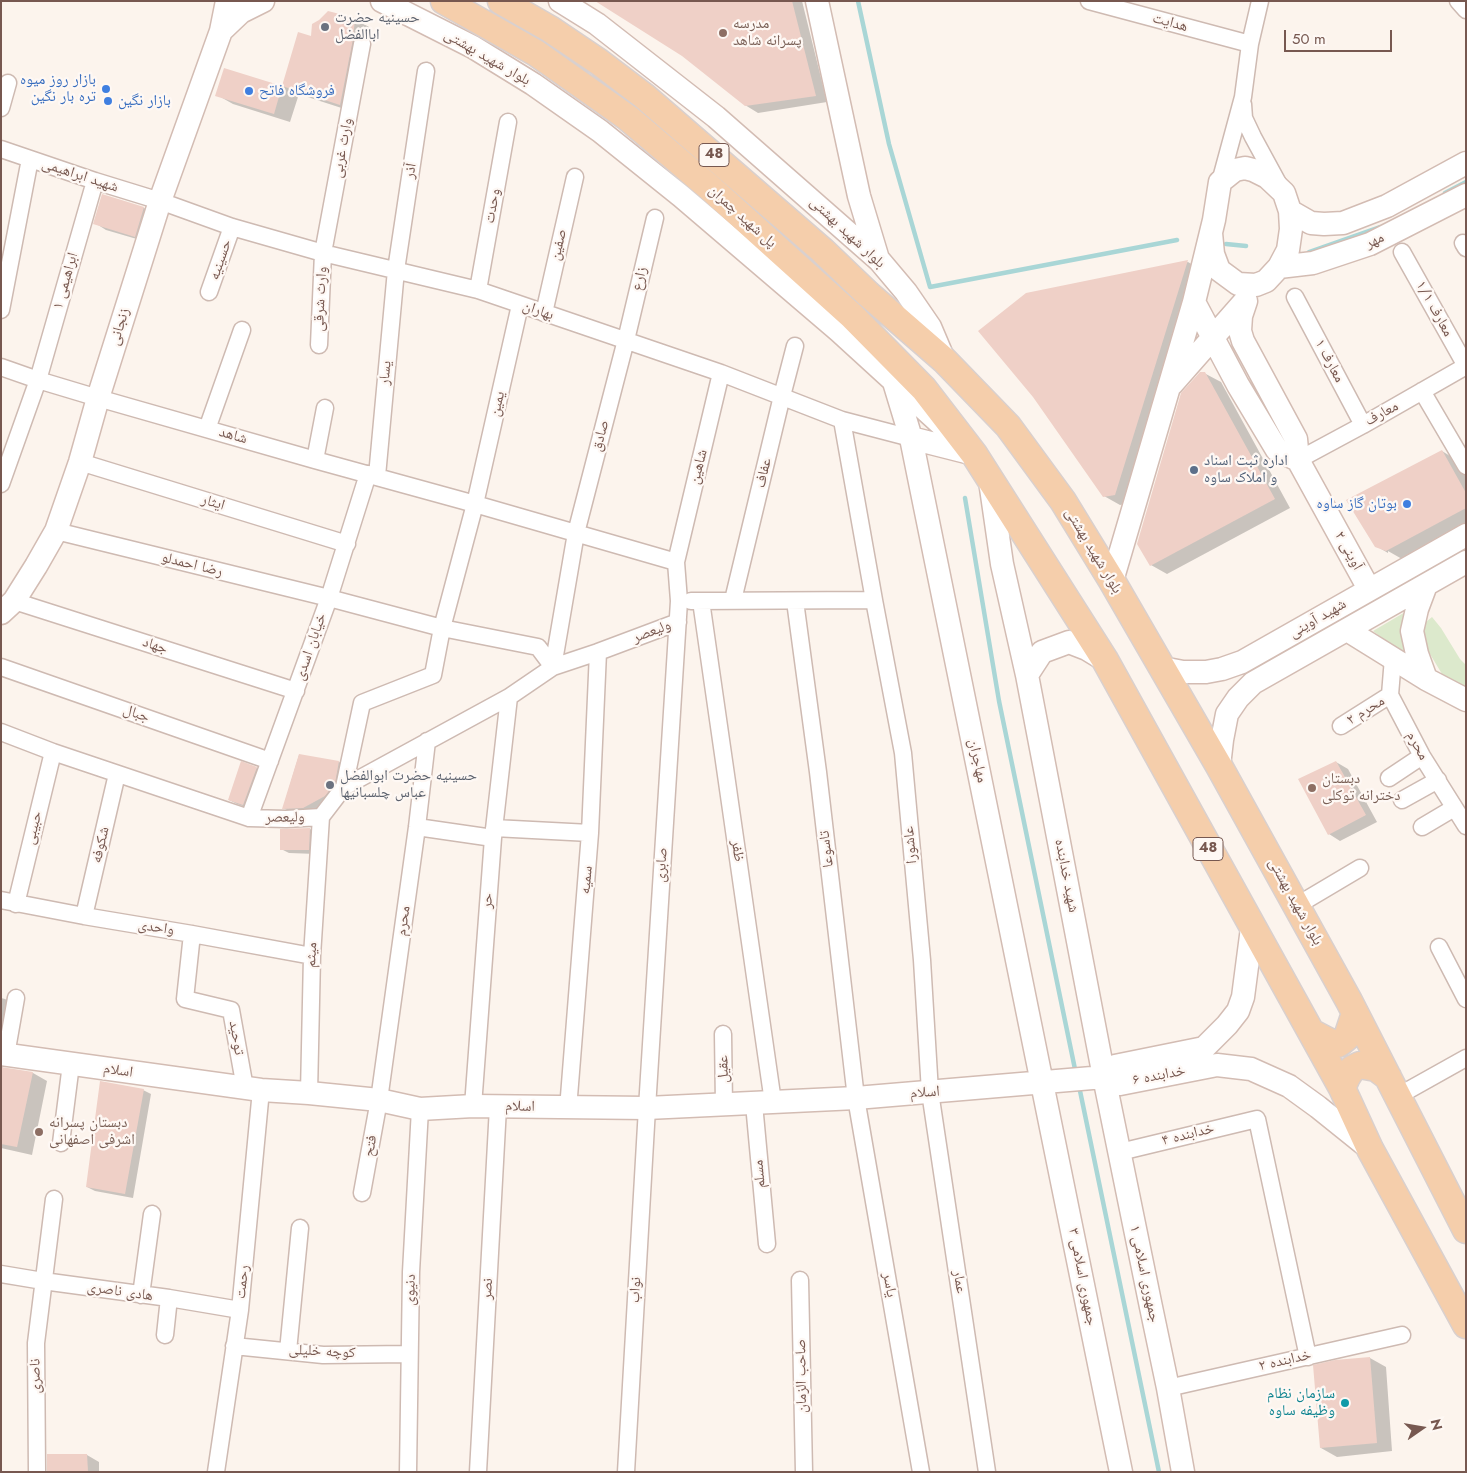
<!DOCTYPE html>
<html>
<head>
<meta charset="utf-8">
<style>
  body { margin:0 }
  #map { position:relative; width:1467px; height:1473px; overflow:hidden; background:#fcf4ed; font-family:Jost,sans-serif }
  canvas { display:block }
  .frame { position:absolute; inset:0; border:2px solid #775850; pointer-events:none }
  .north { position:absolute; left:1397px; top:1403px; width:50px; height:50px; -webkit-text-stroke:4px #fef8f4; paint-order:stroke; rotate:77deg; font-size:14px; font-weight:700; line-height:20px; text-align:center; color:#775850 }
  .north::after { content:''; display:block; margin:auto; width:18px; height:22px; background:#775850; clip-path:polygon(50% 0,100% 100%,50% 72%,0 100%) }
  .scale { position:absolute; left:1284px; top:30px; width:108px; height:22px; box-sizing:border-box; border:2px solid #775850; border-top:0; padding-left:6px; font-size:15px; line-height:18px; white-space:nowrap; color:#775850; -webkit-text-stroke:4px #fef8f4; paint-order:stroke }
</style>
</head>
<body>
<div id="map">
<canvas width="1467" height="1473"></canvas>
<div class="frame"></div>
<div class="north">N</div>
<div class="scale">50 m</div>
</div>
<script>
const context = document.querySelector('canvas').getContext('2d');
context.lineJoin = 'round';
function paint(path, color) { context.fillStyle = color; context.fill(path, 'evenodd'); }
const poly = rows => new Path2D(rows.map(r => 'M' + r).join(''));
function trace(path, color, width, dash) { context.strokeStyle = color; context.lineWidth = width; context.lineCap = dash ? 'butt' : 'round'; context.setLineDash(dash || []); context.stroke(path); }
function drawText(font, color, halo, rows, align = 'center') {
  context.font = font + ' Jost,"Noto Naskh Arabic",sans-serif'; context.lineWidth = 4.5; context.setLineDash([]); context.textBaseline = 'middle'; context.strokeStyle = halo; context.fillStyle = color; for (const [text, x, y, turn = 0] of rows) {
    context.save(); context.translate(x, y); context.rotate((+turn || 0) * Math.PI / 180); context.textAlign = isNaN(turn) ? turn : align; if (halo) context.strokeText(text, 0, 0); context.fillText(text, 0, 0); context.restore();
  }
}
const green = poly([
  [1407,611,1407,657,1373,631],
  [1432,617,1441,628,1460,659,1466,665,1466,688,1453,682,1442,674,1427,649,1421,626]
]);
const shadow = poly([
  [597,1,802,1,827,102,758,113,745,105,682,55],
  [355,19,369,27,367,48,354,112,292,92,291,93,298,97,290,122,233,104,217,95,225,70,283,88,298,34,312,37],
  [103,195,144,208,156,215,147,242,106,230,95,223],
  [1188,262,1203,271,1131,503,1120,505,1104,496,1026,294],
  [1204,373,1221,382,1290,508,1167,574,1151,565],
  [1442,451,1458,461,1466,475,1466,525,1402,559,1388,551,1388,553,1376,546],
  [299,755,339,762,346,766,332,800,311,812,291,812,283,808],
  [1336,762,1348,769,1377,822,1340,841,1329,834],
  [256,768,264,772,251,809,237,804,229,800],
  [310,829,317,833,316,854,289,853,281,849],
  [1,998,5,999,20,1008,2,1062,3,1068,33,1073,47,1081,32,1155,1,1148],
  [143,1090,151,1094,133,1198,95,1191,87,1187],
  [1370,1358,1386,1367,1392,1451,1337,1457,1321,1448,1335,1362],
  [48,1455,87,1455,99,1462,99,1472,48,1472]
]);
const stream = poly([
  [858,1,889,144,930,287,1177,240],
  [1445,193,1466,182],
  [1226,244,1246,246],
  [1309,252,1380,227],
  [965,498,999,701,1076,1074],
  [1354,613,1466,549],
  [1079,1086,1159,1472]
]);
const building = poly([
  [595,1,792,1,816,96,745,106,682,56],
  [328,11,355,18,353,39,340,105,282,86,298,32,311,36,312,24,319,20],
  [224,68,282,86,274,114,215,96],
  [102,194,144,207,135,237,93,224],
  [1188,260,1115,495,1103,497,1033,397,978,331,1026,293],
  [1200,372,1205,372,1275,499,1150,566,1137,544,1181,393],
  [1442,450,1466,493,1466,508,1386,551,1375,547,1346,500],
  [299,754,339,761,335,783,325,796,303,808,282,809],
  [241,761,257,767,243,805,228,800],
  [1336,761,1366,815,1328,835,1298,779],
  [310,828,309,850,280,850,280,829],
  [1,1067,33,1072,17,1147,1,1144],
  [100,1081,144,1089,125,1194,86,1187],
  [1370,1357,1377,1443,1320,1448,1313,1365,1335,1360],
  [47,1454,87,1454,88,1472,47,1472]
]);
const street = poly([
  [1089,1,1250,44],
  [1458,1,1466,10],
  [1243,104,1244,118,1253,137,1278,183],
  [1,108,8,83],
  [1,149,95,181,160,201,232,227,323,253,478,290,721,373,842,420,911,438],
  [1220,182,1243,97,1250,44,1260,1],
  [1463,243,1466,248],
  [1402,252,1466,366],
  [478,290,508,122],
  [209,292,232,227],
  [1295,297,1363,425],
  [1,310,30,159],
  [544,313,575,177],
  [319,345,323,253,362,44],
  [1,367,38,380,98,398,315,460,475,504,676,562],
  [1422,391,1466,466],
  [207,429,242,330],
  [315,460,325,408],
  [1298,460,1363,425,1466,366],
  [80,462,347,544],
  [377,476,396,270,426,71],
  [1,484,38,380,95,181],
  [56,531,329,598,442,628,538,647,553,667],
  [733,600,782,396,795,346],
  [874,600,903,753,922,960,930,1092,987,1472],
  [14,601,296,691],
  [691,601,874,600,842,420],
  [701,601,773,1102],
  [795,601,818,772,856,1098,921,1472],
  [1393,658,1390,695,1422,756,1466,826],
  [1,667,270,761],
  [553,667,576,533,626,340,655,218],
  [1341,726,1390,695],
  [1,732,53,752,249,818,286,819,321,817,344,787,509,697,553,667,598,652,678,622],
  [1389,778,1422,756],
  [344,787,362,703,433,675,442,628,475,504,520,305],
  [1402,800,1438,780],
  [249,818,329,598,368,474],
  [417,827,493,838],
  [1422,827,1454,808],
  [494,828,590,833],
  [1,900,84,916,192,934,312,956],
  [16,904,53,752],
  [1296,906,1360,868],
  [84,916,117,774],
  [192,934,185,999,231,1010,245,1088],
  [1439,947,1466,999],
  [723,1034,724,1105],
  [6,1055,16,998],
  [309,1093,312,956,321,817],
  [1398,1096,1466,1058],
  [754,1104,767,1244],
  [473,1106,493,838,509,697],
  [568,1109,590,833,598,652],
  [61,1143,71,1064],
  [1120,1152,1257,1119,1308,1357],
  [362,1193,379,1100,417,827,427,741],
  [1,1274,43,1281,169,1298,240,1310],
  [800,1280,804,1472],
  [141,1295,152,1214],
  [165,1335,169,1298],
  [234,1346,323,1355,409,1354],
  [288,1351,300,1228],
  [1168,1388,1402,1335],
  [37,1472,36,1343,54,1199],
  [216,1472,240,1310,261,1090],
  [408,1472,411,1272,420,1109],
  [478,1472,498,1107],
  [626,1472,647,1108,679,601,676,562,721,373]
]);
const secondary = poly([
  [382,1,473,47,533,84,600,131,681,196,839,331,943,426],
  [560,1,597,24,716,117,879,260,906,292,930,327,944,360],
  [817,1,859,196,878,259],
  [221,31,241,12,263,1],
  [1290,211,1311,223,1324,224,1343,223,1387,206,1466,163],
  [1279,267,1313,263,1370,244,1466,195],
  [1246,301,1241,316,1240,331,1243,341,1296,439,1298,460,1369,589],
  [1194,302,1238,385,1277,450,1298,460],
  [894,382,911,438,1121,1472],
  [1172,384,1245,301],
  [911,438,974,454],
  [990,481,1002,564,1027,675,1104,1077,1151,1307,1168,1388,1183,1472],
  [1112,581,1194,302,1214,220,1220,182,1235,170,1245,168,1253,170,1267,177,1284,193,1290,211,1291,229,1288,250,1279,267,1266,281,1256,285,1238,284,1219,270,1213,254,1211,233],
  [1426,585,1417,609,1412,631,1417,654,1426,679],
  [1,613,14,601,36,566,56,531,80,462,98,398,160,201,221,31,227,1],
  [1347,630,1426,679,1466,700],
  [1162,668,1183,672,1206,672,1222,669,1242,662,1466,535],
  [1027,675,1042,652,1069,642,1087,649,1105,660],
  [1219,766,1222,740,1227,714,1238,698,1253,683,1466,562],
  [1,1054,261,1090,309,1093,379,1100,420,1109,473,1106,647,1108,856,1098,1104,1077,1120,1084,1217,1065,1251,1069,1289,1086,1318,1107,1369,1148],
  [1104,1077,1115,1066,1204,1048,1227,1025,1238,1011,1243,997,1252,928]
]);
const primary = poly([
  [444,1,536,53,628,118,709,187,852,316,924,389,974,454,1105,660,1342,1088,1370,1149,1466,1325],
  [501,1,550,29,599,62,644,96,823,251,868,294,944,360,1008,426,1063,501,1112,581,1219,766,1349,1001,1466,1230],
  [1311,1032,1332,1043,1338,1044,1341,1042,1347,1037,1355,1013],
  [1342,1088,1347,1077,1352,1069,1360,1065,1376,1068,1388,1077]
]);
const markers = [
  [325,27,5,"#6b7280"],
  [723,33,5,"#8d6e63"],
  [106,89,5,"#3f7fe0"],
  [249,91,5,"#3f7fe0"],
  [108,101,5,"#3f7fe0"],
  [1194,470,5,"#5c6f8a"],
  [1407,504,5,"#3f7fe0"],
  [330,785,5,"#6b7280"],
  [1312,788,5,"#8d6e63"],
  [39,1132,5,"#8d6e63"],
  [1345,1403,5,"#0f9aa8"]
];
const shields = [
  [714,155,30],
  [1208,849,30]
];
const shieldNames = [
  ["48",714,155],
  ["48",1208,849]
];
const worshipNames = [
  ["حسینیه حضرت",335,18],
  ["اباالفضل",335,35],
  ["حسینیه حضرت ابوالفضل",340,776],
  ["عباس چلسبانیها",340,793]
];
const streetNames = [
  ["هدایت",1170,23,15],
  ["بلوار شهید بهشتی",487,58,30],
  ["وارث غربی",343,148,-80],
  ["آذر",411,171,-81],
  ["شهید ابراهیمی",80,176,18],
  ["وحدت",493,206,-80],
  ["پل شهید چمران",742,217,42],
  ["بلوار شهید بهشتی",847,233,43],
  ["مهر",1375,241,-25],
  ["صفین",559,245,-77],
  ["حسینیه",221,260,-71],
  ["زارع",640,279,-77],
  ["ابراهیمی ۱",66,281,-74],
  ["وارث شرقی",321,299,-87],
  ["معارف ۱/۱",1434,309,61],
  ["بهاران",538,311,19],
  ["زنجانی",120,327,-73],
  ["معارف ۱",1329,361,62],
  ["یسار",386,373,-85],
  ["یمین",498,404,-77],
  ["معارف",1382,414,-29],
  ["شاهد",233,436,16],
  ["صادق",601,436,-75],
  ["شاهین",699,467,-76],
  ["عفاف",764,473,-77],
  ["ایثار",213,503,17],
  ["بلوار شهید بهشتی",1093,551,59],
  ["۲ آوینی",1348,551,61],
  ["رضا احمدلو",192,565,14],
  ["شهید آوینی",1318,619,-30],
  ["ولیعصر",652,632,-21],
  ["جهاد",155,646,18],
  ["خیابان اسدی",311,647,-71],
  ["محرم ۲",1366,711,-32],
  ["جبال",136,714,19],
  ["محرم",1417,746,61],
  ["مهاجران",977,761,78],
  ["ولیعصر",285,818,-1],
  ["حبیبی",34,828,-76],
  ["شکوفه",101,845,-77],
  ["عاشورا",911,845,-95],
  ["تاسوعا",827,849,-97],
  ["ظفر",737,851,82],
  ["صابری",662,865,-86],
  ["شهید خدابنده",1066,876,79],
  ["سمیه",587,880,-85],
  ["حر",488,901,-86],
  ["بلوار شهید بهشتی",1295,902,61],
  ["محرم",404,921,-82],
  ["واحدی",156,928,9],
  ["میثم",312,955,-87],
  ["توحید",236,1038,80],
  ["عقیل",724,1069,-91],
  ["اسلام",118,1071,8],
  ["خدابنده ۶",1159,1076,-11],
  ["اسلام",925,1093,-4],
  ["اسلام",520,1107,1],
  ["خدابنده ۴",1188,1135,-14],
  ["فتح",371,1146,-80],
  ["مسلم",760,1174,-95],
  ["جمهوری اسلامی ۱",1144,1274,78],
  ["جمهوری اسلامی ۳",1082,1277,79],
  ["رحمت",243,1282,-84],
  ["عمار",959,1282,81],
  ["یاسر",889,1285,80],
  ["نصر",488,1289,-87],
  ["دنیوی",411,1290,-89],
  ["نواب",636,1290,-87],
  ["هادی ناصری",120,1292,8],
  ["کوچه خلیلی",322,1352,3],
  ["خدابنده ۲",1285,1361,-13],
  ["ناصری",36,1376,-91],
  ["صاحب الزمان",802,1376,-91]
];
const educationNames = [
  ["مدرسه",733,24],
  ["پسرانه شاهد",733,41],
  ["دبستان",1322,779],
  ["دخترانه توکلی",1322,796],
  ["دبستان پسرانه",49,1123],
  ["اشرفی اصفهانی",49,1140]
];
const shopNames = [
  ["بازار روز میوه",96,80],
  ["تره بار نگین",96,97],
  ["فروشگاه فاتح",259,91,"left"],
  ["بازار نگین",118,101,"left"],
  ["بوتان گاز ساوه",1397,504]
];
const serviceNames = [
  ["اداره ثبت اسناد",1204,461],
  ["و املاک ساوه",1204,478]
];
const cultureNames = [
  ["سازمان نظام",1335,1394],
  ["وظیفه ساوه",1335,1411]
];
paint(green, '#dce9cc');
paint(shadow, '#0003');
trace(stream, '#a9d6d6', 4.5);
paint(building, '#efd0c7');
trace(street, '#cebab2', 19);
trace(secondary, '#d3bcb3', 25);
trace(primary, '#d9d0ce', 29);
trace(street, '#fff', 16);
trace(secondary, '#fff', 22);
trace(primary, '#f5ceab', 26);
for (const [x, y, r, color] of markers) { const dot = new Path2D(); dot.arc(x, y, r, 0, 2 * Math.PI); context.fillStyle = color; context.fill(dot); trace(dot, '#fef8f4', 2); }
for (const [x, y, w] of shields) { const box = new Path2D(); box.roundRect(x - w / 2, y - 11.5, w, 23, 4); context.fillStyle = '#fef8f4'; context.fill(box); trace(box, '#775850', 1); }
drawText('bold 14px', '#775850', null, shieldNames);
drawText('15px', '#5b616d', '#fef8f4', worshipNames, 'left');
drawText('15px', '#775850', '#fef8f4', streetNames);
drawText('15px', '#785e54', '#fef8f4', educationNames, 'left');
drawText('15px', '#366cbe', '#fef8f4', shopNames, 'right');
drawText('15px', '#4e5e75', '#fef8f4', serviceNames, 'left');
drawText('15px', '#0d838f', '#fef8f4', cultureNames, 'right');
</script>
</body>
</html>
